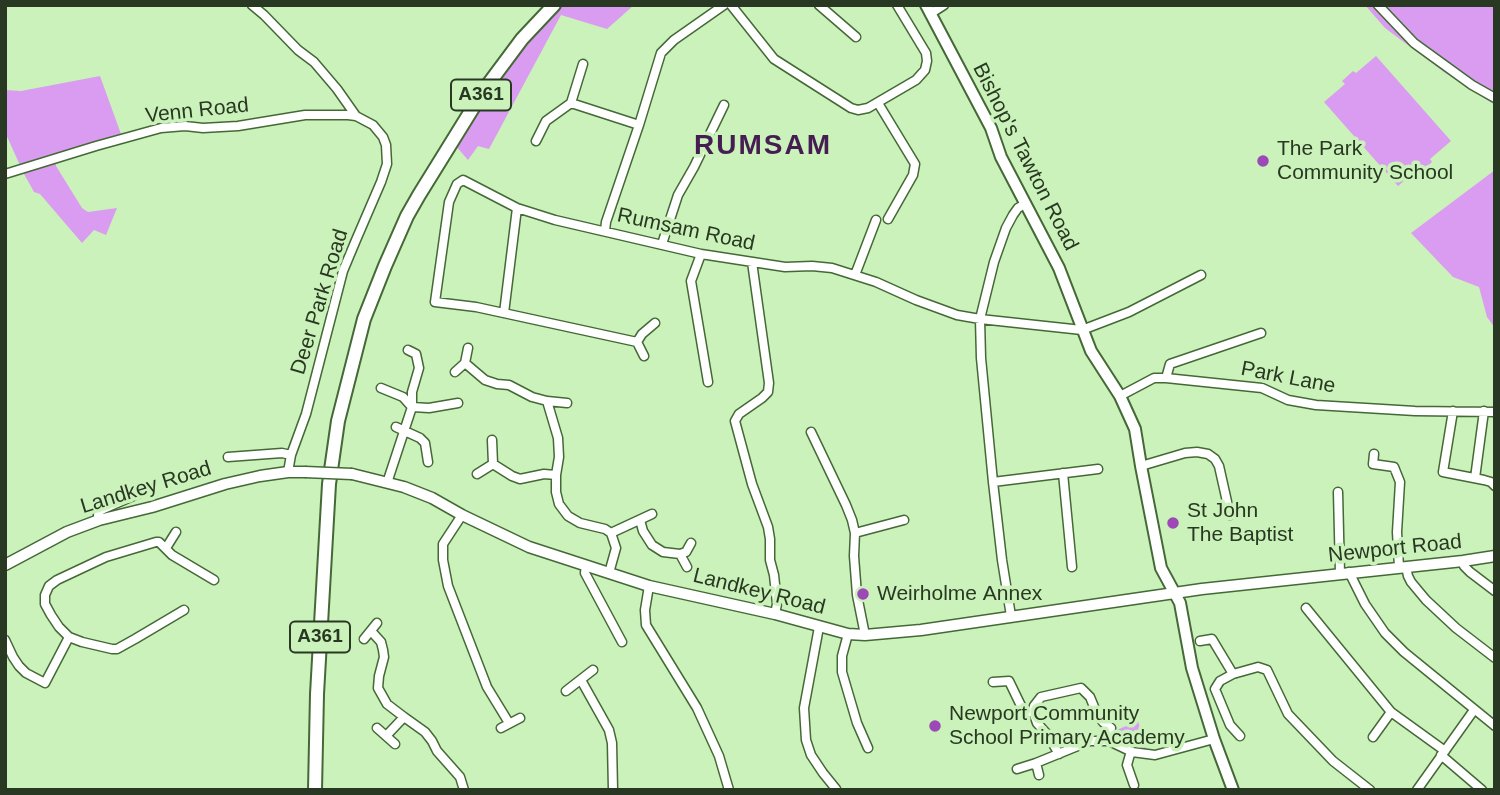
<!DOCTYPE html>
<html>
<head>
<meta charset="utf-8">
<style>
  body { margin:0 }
  #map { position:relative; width:1500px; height:795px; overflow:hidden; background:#caf2ba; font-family:Arial,sans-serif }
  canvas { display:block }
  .frame { position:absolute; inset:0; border:7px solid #293822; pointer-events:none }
</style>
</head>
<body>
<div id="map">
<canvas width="1500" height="795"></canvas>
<div class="frame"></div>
</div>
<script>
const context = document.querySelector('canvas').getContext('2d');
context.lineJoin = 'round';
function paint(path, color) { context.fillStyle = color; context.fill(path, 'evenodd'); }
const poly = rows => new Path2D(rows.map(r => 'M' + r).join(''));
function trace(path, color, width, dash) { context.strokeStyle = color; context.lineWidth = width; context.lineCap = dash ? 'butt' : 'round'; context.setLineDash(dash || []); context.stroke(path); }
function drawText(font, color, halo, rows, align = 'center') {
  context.font = font + ' Arial,sans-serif'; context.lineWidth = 7; context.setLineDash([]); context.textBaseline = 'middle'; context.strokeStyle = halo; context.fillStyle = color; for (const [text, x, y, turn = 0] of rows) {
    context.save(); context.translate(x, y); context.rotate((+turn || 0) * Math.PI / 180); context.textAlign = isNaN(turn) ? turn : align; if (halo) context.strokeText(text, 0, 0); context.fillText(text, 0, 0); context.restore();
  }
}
const green = poly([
  [563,5,634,5,607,29,561,15,489,149,478,146,468,160,455,145,527,43],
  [1365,5,1495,5,1495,105,1444,72,1385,28],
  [1376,56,1451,141,1430,159,1432,162,1422,171,1419,168,1398,186,1324,102,1345,84,1342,81,1353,71,1356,73],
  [100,76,121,134,55,154,56,166,82,208,88,212,117,208,106,235,94,230,82,243,40,194,34,192,23,172,5,132,5,90,21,91],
  [1495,170,1495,328,1487,317,1479,287,1453,277,1411,233],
  [1138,721,1146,749,1132,748,1114,739,1112,732]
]);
const minor = poly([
  [252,5,264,15,298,50,314,62,337,89,356,116],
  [731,5,774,59,851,108,858,110,868,108,916,80,925,70,927,61,926,53,897,5],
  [819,5,856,37],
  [1378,5,1414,43,1472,85,1495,98],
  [930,14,944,5],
  [583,64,571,103,639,125],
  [878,103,915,164,913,175,888,219],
  [536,141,546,121,571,103],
  [5,174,96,146,161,128,185,126,203,128,238,126,305,115,348,115,356,116,373,125,383,137,386,145,387,164,381,182,356,240,343,271,306,414,291,455,288,472],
  [605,231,606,222,639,125,661,53,674,40,724,5],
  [662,244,678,195,694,167,724,105],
  [701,254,691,281,708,382],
  [752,262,769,383,768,392,762,398,739,414,735,421,752,484,768,527,770,539,770,560,774,575,777,604,775,614],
  [855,275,876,220],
  [504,313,517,208],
  [655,323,642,334,637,342,476,307,435,302,449,202,457,184,463,180,517,208,555,220,701,254,785,267,812,266,832,268,876,282,916,300,957,315,980,319,1082,330,1129,312,1201,275],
  [637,342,644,356],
  [468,348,465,363,485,380,497,384,509,385,532,397,547,401,567,403],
  [455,372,465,363],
  [1166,378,1170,364,1261,333],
  [381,388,403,397,412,407,429,408,458,403],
  [1120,396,1154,378,1166,378,1262,388,1288,400,1316,405,1415,411,1495,412],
  [547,401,558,438,559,457,556,475,556,492,559,504,568,516,580,523,605,529,611,533,616,548,609,573],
  [1453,411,1443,472,1484,480,1491,482,1495,486],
  [396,427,420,438,425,443,428,462],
  [811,432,846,505,852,520,855,533,854,556,857,595,865,635],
  [492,440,493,464,512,476,520,479,544,474,556,475],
  [1374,454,1373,464,1394,467,1400,482,1397,532,1399,567],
  [228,457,282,453,291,455],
  [1141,466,1185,453,1197,452,1208,454,1215,459,1219,466,1230,515],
  [1063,473,1072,567],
  [477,474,493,464],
  [1475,478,1484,411],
  [993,482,1098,469],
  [387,483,412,407,412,392,419,368,416,354,408,350],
  [1338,492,1340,574],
  [462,515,443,544,443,560,448,586,487,687,509,723],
  [99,520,98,515,101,510,140,493],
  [640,520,643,531,652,545,663,552,680,554,686,552,691,543],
  [611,533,652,514],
  [855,533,904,520],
  [166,548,176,532],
  [680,554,687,567],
  [1463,561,1464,566,1470,572,1495,591],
  [586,565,585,573,622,642],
  [1406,567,1408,576,1411,582,1426,600,1456,628,1495,658],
  [1349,572,1365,604,1385,633,1404,652,1495,726],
  [649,586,645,610,646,625,697,708,719,756,729,790],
  [1306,608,1391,712,1445,751],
  [184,610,135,639,117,649,112,649,82,642,69,637,59,627,51,615,45,604,45,595,49,586,57,580,106,557,156,542,159,542,172,555,214,580],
  [1011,616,1002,560,993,482,981,358,980,319,994,262,1006,228,1013,215,1018,208,1025,204],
  [819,627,804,708,806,740,811,755,823,773,836,789],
  [371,631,381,642,383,650,384,657,379,676,378,688,387,704,404,717,386,736],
  [848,634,842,656,842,672,857,723,868,748],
  [364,639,377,623],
  [5,640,13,657,19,666,26,673,45,683,69,637],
  [1200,641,1212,639,1233,674],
  [581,680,609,730,612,743,613,790],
  [993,682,1009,681,1024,712,1033,712],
  [566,691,593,670],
  [404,717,425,732,432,741,437,751,460,777,464,790],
  [377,728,395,744],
  [501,728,520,718],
  [1240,736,1230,725,1215,689,1220,681,1233,674,1258,667,1267,670,1288,714,1333,761,1370,790],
  [1373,737,1391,712],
  [1131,751,1127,765,1134,785],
  [1059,754,1047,734,1037,723,1033,712,1034,706,1041,697,1081,688,1090,697,1097,714,1103,722,1111,728,1109,741],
  [1441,755,1482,790],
  [1017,769,1036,763],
  [1039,775,1036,763,1090,741,1109,741,1132,752,1155,755,1214,739],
  [1417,790,1474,710]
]);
const tertiary = poly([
  [352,474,404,487,432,498,462,515,529,547,649,586,775,614,848,634,865,635,921,630,1202,589,1463,561,1495,556],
  [5,565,67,532,99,520,152,507,225,484,260,476,288,472,305,472]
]);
const secondary = poly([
  [926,5,991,128,1001,157,1059,268,1091,351,1120,396,1135,429,1141,466,1161,568,1180,603,1192,668,1214,739,1233,790]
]);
const trunk = poly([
  [315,790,317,694,329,484,338,421,364,319,385,266,407,216,419,195,484,90,522,39,554,5]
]);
const tertiaryBridge = poly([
  [305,472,352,474]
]);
const markers = [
  [1263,161,7,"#9c48b7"],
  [1173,523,7,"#9c48b7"],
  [863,594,7,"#9c48b7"],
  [935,726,7,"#9c48b7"]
];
const shields = [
  [481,95,60],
  [320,637,60]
];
const shieldNames = [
  ["A361",481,95],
  ["A361",320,637]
];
const streetNames = [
  ["Venn Road",197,111,-6],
  ["Bishop's Tawton Road",1025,157,63],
  ["Rumsam Road",686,230,12],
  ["Deer Park Road",320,302,-73],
  ["Park Lane",1288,378,11],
  ["Landkey Road",146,488,-17],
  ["Newport Road",1395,549,-6],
  ["Landkey Road",759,592,14]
];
const poiNames = [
  ["The Park",1277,149],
  ["Community School",1277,173],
  ["St John",1187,511],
  ["The Baptist",1187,535],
  ["Weirholme Annex",877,594],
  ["Newport Community",949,714],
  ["School Primary Academy",949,738]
];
const districtNames = [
  ["RUMSAM",763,146]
];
paint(green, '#da9cf0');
trace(minor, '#456837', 11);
trace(tertiary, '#456837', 13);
trace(secondary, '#456837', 14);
trace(trunk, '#456837', 16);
trace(minor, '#fff', 8);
trace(tertiary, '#fff', 10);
trace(secondary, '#fff', 10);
trace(trunk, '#fff', 12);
trace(tertiaryBridge, '#456837', 13, []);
trace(tertiaryBridge, '#fff', 10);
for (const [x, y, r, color] of markers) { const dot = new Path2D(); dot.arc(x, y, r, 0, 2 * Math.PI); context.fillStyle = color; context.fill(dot); trace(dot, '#caf2ba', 2.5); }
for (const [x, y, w] of shields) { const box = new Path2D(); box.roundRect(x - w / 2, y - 15.5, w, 31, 5); context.fillStyle = '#caf2ba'; context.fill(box); trace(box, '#293822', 2); }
drawText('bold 19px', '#293822', null, shieldNames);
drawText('21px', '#293822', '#caf2ba', streetNames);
drawText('21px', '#293822', '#caf2ba', poiNames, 'left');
context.letterSpacing = '2px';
drawText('bold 28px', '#451d52', '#caf2ba', districtNames);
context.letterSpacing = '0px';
</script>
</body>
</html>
